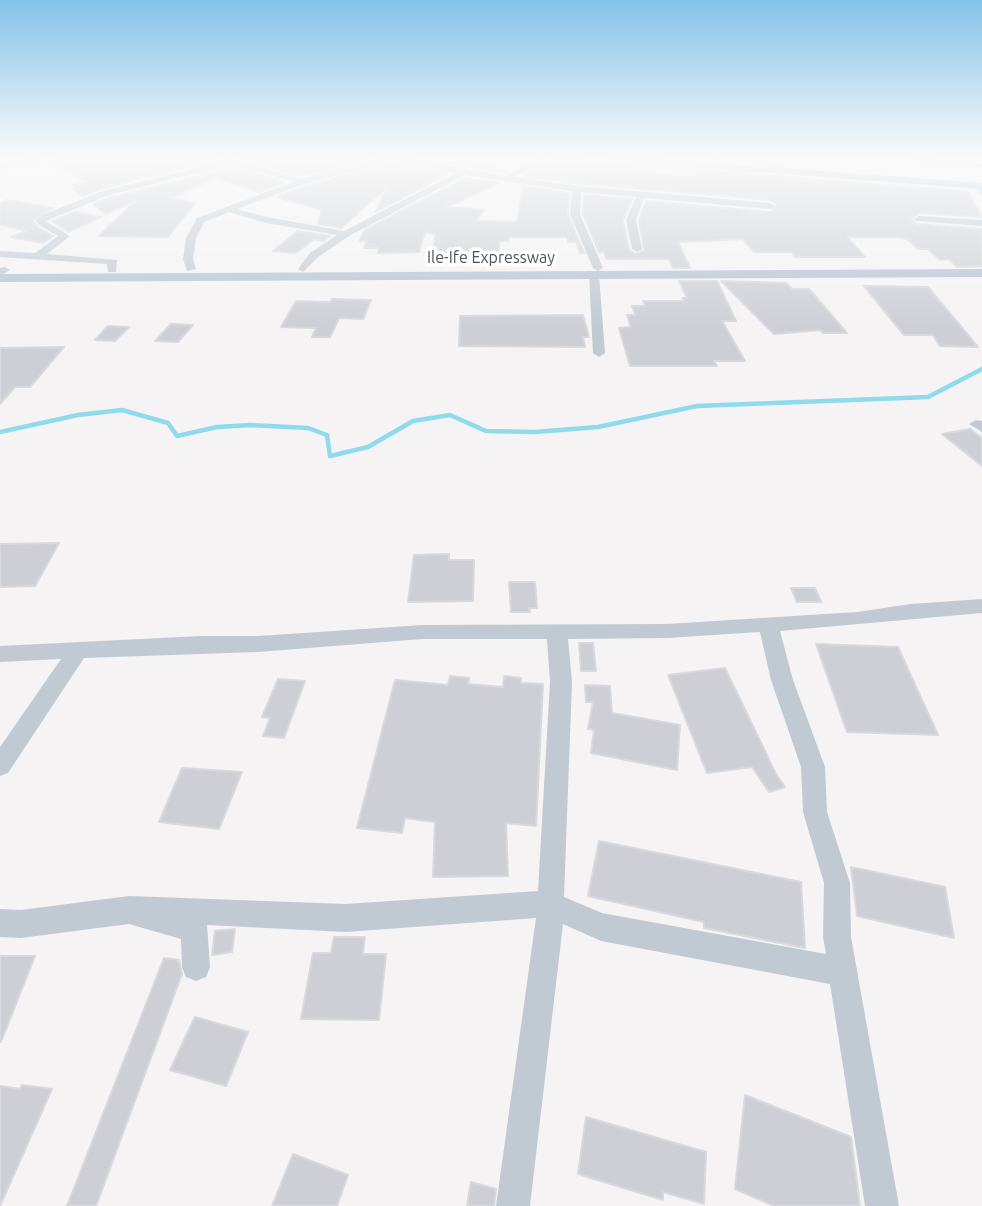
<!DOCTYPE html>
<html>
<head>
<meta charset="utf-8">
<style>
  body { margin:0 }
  canvas { display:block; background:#f5f3f3 }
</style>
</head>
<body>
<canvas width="982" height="1206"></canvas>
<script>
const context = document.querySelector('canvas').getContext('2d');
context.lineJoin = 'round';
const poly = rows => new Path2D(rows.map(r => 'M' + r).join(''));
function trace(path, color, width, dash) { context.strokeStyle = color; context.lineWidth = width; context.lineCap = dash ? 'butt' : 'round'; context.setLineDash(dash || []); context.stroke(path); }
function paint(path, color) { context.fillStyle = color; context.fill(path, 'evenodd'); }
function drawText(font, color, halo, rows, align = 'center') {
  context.font = font + ' Ubuntu,sans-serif'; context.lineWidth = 7; context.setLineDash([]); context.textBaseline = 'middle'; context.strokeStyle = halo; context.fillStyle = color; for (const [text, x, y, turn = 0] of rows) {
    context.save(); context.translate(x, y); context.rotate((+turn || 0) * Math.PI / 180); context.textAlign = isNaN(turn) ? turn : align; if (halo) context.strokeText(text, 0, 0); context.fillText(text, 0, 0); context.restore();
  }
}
const stream = poly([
  [0,432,78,415,122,410,168,423,177,436,217,427,250,425,308,428,327,435,330,456,368,447,413,421,450,415,486,431,535,432,598,427,697,406,928,397,982,369]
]);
const building = poly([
  [52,158,215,158,216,160,102,188,82,196,73,189,76,188,73,185,87,182,50,160,52,158],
  [238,158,372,158,301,176,238,158],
  [551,158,580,158,657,168,656,173,678,175,697,175,697,170,968,192,982,217,919,213,911,219,916,224,982,229,982,266,957,267,949,259,940,260,928,249,918,249,907,239,898,237,847,237,865,257,795,257,792,252,754,252,743,239,678,242,690,268,673,268,669,259,606,259,604,252,599,252,583,214,584,195,632,199,623,221,629,250,636,254,644,250,639,220,646,201,770,212,777,205,770,200,577,183,524,176,551,158],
  [456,159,508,171,505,173,444,162,456,159],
  [393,163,448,174,375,212,389,186,341,228,318,224,322,210,277,197,305,186,393,163],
  [233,167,285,182,259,192,214,178,172,198,195,203,168,237,99,236,137,200,106,214,93,204,110,198,233,167],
  [465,178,499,183,447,207,484,210,476,221,517,222,523,186,569,193,568,215,584,253,580,253,576,242,568,242,568,237,509,237,508,241,499,241,499,261,446,261,432,260,435,234,425,232,419,252,378,253,379,248,364,248,367,241,359,241,365,230,465,178],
  [7,200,53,208,33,220,38,227,53,236,43,243,11,237,26,231,0,224,0,203,7,200],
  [75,212,101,217,68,232,52,221,75,212],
  [298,231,330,236,324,241,314,239,296,253,273,251,298,231],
  [679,281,717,281,736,321,722,321,745,361,714,361,717,366,630,366,619,328,631,327,627,315,635,315,632,306,645,306,643,301,684,301,683,298,687,298,679,281],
  [721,281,786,283,792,289,809,289,847,333,823,333,820,330,774,334,721,281],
  [864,286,928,287,978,347,940,346,933,335,904,335,864,286],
  [332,299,371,300,363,319,339,318,330,337,312,337,316,328,281,327,296,301,330,302,332,299],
  [583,315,589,337,583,337,585,347,459,346,460,316,583,315],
  [171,324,193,325,178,342,155,341,171,324],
  [108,326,129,327,115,341,95,340,108,326],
  [64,347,30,387,15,387,0,404,0,348,64,347],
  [970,429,982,438,982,466,942,434,970,429],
  [59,543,35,586,0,587,0,544,59,543],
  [449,554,449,560,474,560,473,601,408,602,414,555,449,554],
  [509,582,535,582,537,608,529,608,530,612,511,612,509,582],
  [791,588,815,588,821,602,797,602,791,588],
  [579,643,593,643,596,671,581,671,579,643],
  [816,644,898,647,938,735,847,732,816,644],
  [725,668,776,774,785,787,769,792,752,767,707,773,668,675,725,668],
  [450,676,469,678,468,684,503,687,504,676,521,678,521,683,543,684,536,826,506,823,508,876,433,877,435,822,405,818,402,833,357,828,395,680,448,685,450,676],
  [278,679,305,681,284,738,263,736,270,718,262,717,278,679],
  [585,685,610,686,612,713,680,725,677,770,591,753,594,730,588,729,593,702,586,702,585,685],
  [182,768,242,772,219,829,159,822,182,768],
  [599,841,801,882,805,948,704,928,704,922,588,896,599,841],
  [851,867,945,887,954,938,857,916,851,867],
  [235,929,232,952,212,955,215,931,235,929],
  [334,937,365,937,363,954,386,954,379,1020,301,1019,313,953,331,953,334,937],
  [0,956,35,956,1,1042,0,1042,0,956],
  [164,958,179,960,182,974,96,1206,67,1206,164,958],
  [195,1017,248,1032,226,1086,170,1070,195,1017],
  [22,1085,52,1089,0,1206,0,1086,20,1089,22,1085],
  [745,1095,851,1137,860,1206,774,1206,735,1189,745,1095],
  [586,1117,706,1152,704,1204,663,1192,663,1200,578,1174,586,1117],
  [293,1154,348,1175,337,1206,272,1206,293,1154],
  [471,1182,496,1189,494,1206,467,1206,471,1182]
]);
const minor = poly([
  [33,158,49,158,0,169,0,165,33,158],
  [217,158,229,158,301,179,382,158,406,158,505,176,539,158,549,158,515,177,577,186,770,203,775,206,770,209,644,198,636,220,642,249,637,252,632,249,626,220,636,197,581,192,580,214,603,268,598,271,593,268,570,214,572,191,465,175,349,236,318,257,303,272,298,269,310,253,337,235,266,223,229,212,204,222,196,238,193,259,196,269,187,271,183,259,186,238,197,218,293,182,233,164,109,195,46,221,70,236,47,254,117,260,116,272,108,272,107,264,0,257,0,251,35,253,58,236,39,225,36,220,42,215,103,191,224,161,217,158],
  [393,160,456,173,344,231,267,217,237,209,304,184,393,160],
  [708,158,716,158,722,166,715,168,708,158],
  [923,158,982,163,982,167,902,159,923,158],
  [978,183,982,186,982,196,974,186,978,183],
  [919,216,982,220,982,226,916,221,914,219,919,216],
  [5,267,10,270,0,276,0,268,5,267],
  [594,272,599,275,605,353,599,357,593,353,589,275,594,272],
  [976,420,982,421,982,432,969,424,976,420],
  [982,599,982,613,780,631,793,680,825,767,827,812,850,883,851,937,899,1206,865,1206,830,984,601,941,563,924,530,1206,496,1206,536,918,346,932,207,925,210,967,206,977,196,981,186,977,182,967,181,939,129,924,21,938,0,937,0,909,21,910,129,896,346,904,538,891,550,682,547,639,422,639,258,652,84,658,8,773,0,776,0,747,61,659,0,662,0,646,201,636,258,636,422,625,667,624,857,612,911,604,982,599],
  [760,632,771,680,801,767,803,812,824,883,823,937,826,954,602,913,564,897,572,682,568,639,667,638,760,632]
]);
const major = poly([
  [606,158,648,158,982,183,982,189,611,161,606,158],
  [982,269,982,277,0,282,0,274,982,269]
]);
const farStreetnames = [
  ["Ile-Ife Expressway",491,258]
];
trace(stream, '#90daee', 4.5);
paint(building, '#cdcfd5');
trace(building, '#d7d9de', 2);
paint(minor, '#c1cad2');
paint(major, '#b3c2d1');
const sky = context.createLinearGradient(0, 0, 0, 327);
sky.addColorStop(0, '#85c3ea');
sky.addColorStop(0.48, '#fafafa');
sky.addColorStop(1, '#fafafa00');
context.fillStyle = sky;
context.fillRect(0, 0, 982, 327);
drawText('16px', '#4a5661', '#fff', farStreetnames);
</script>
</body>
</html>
